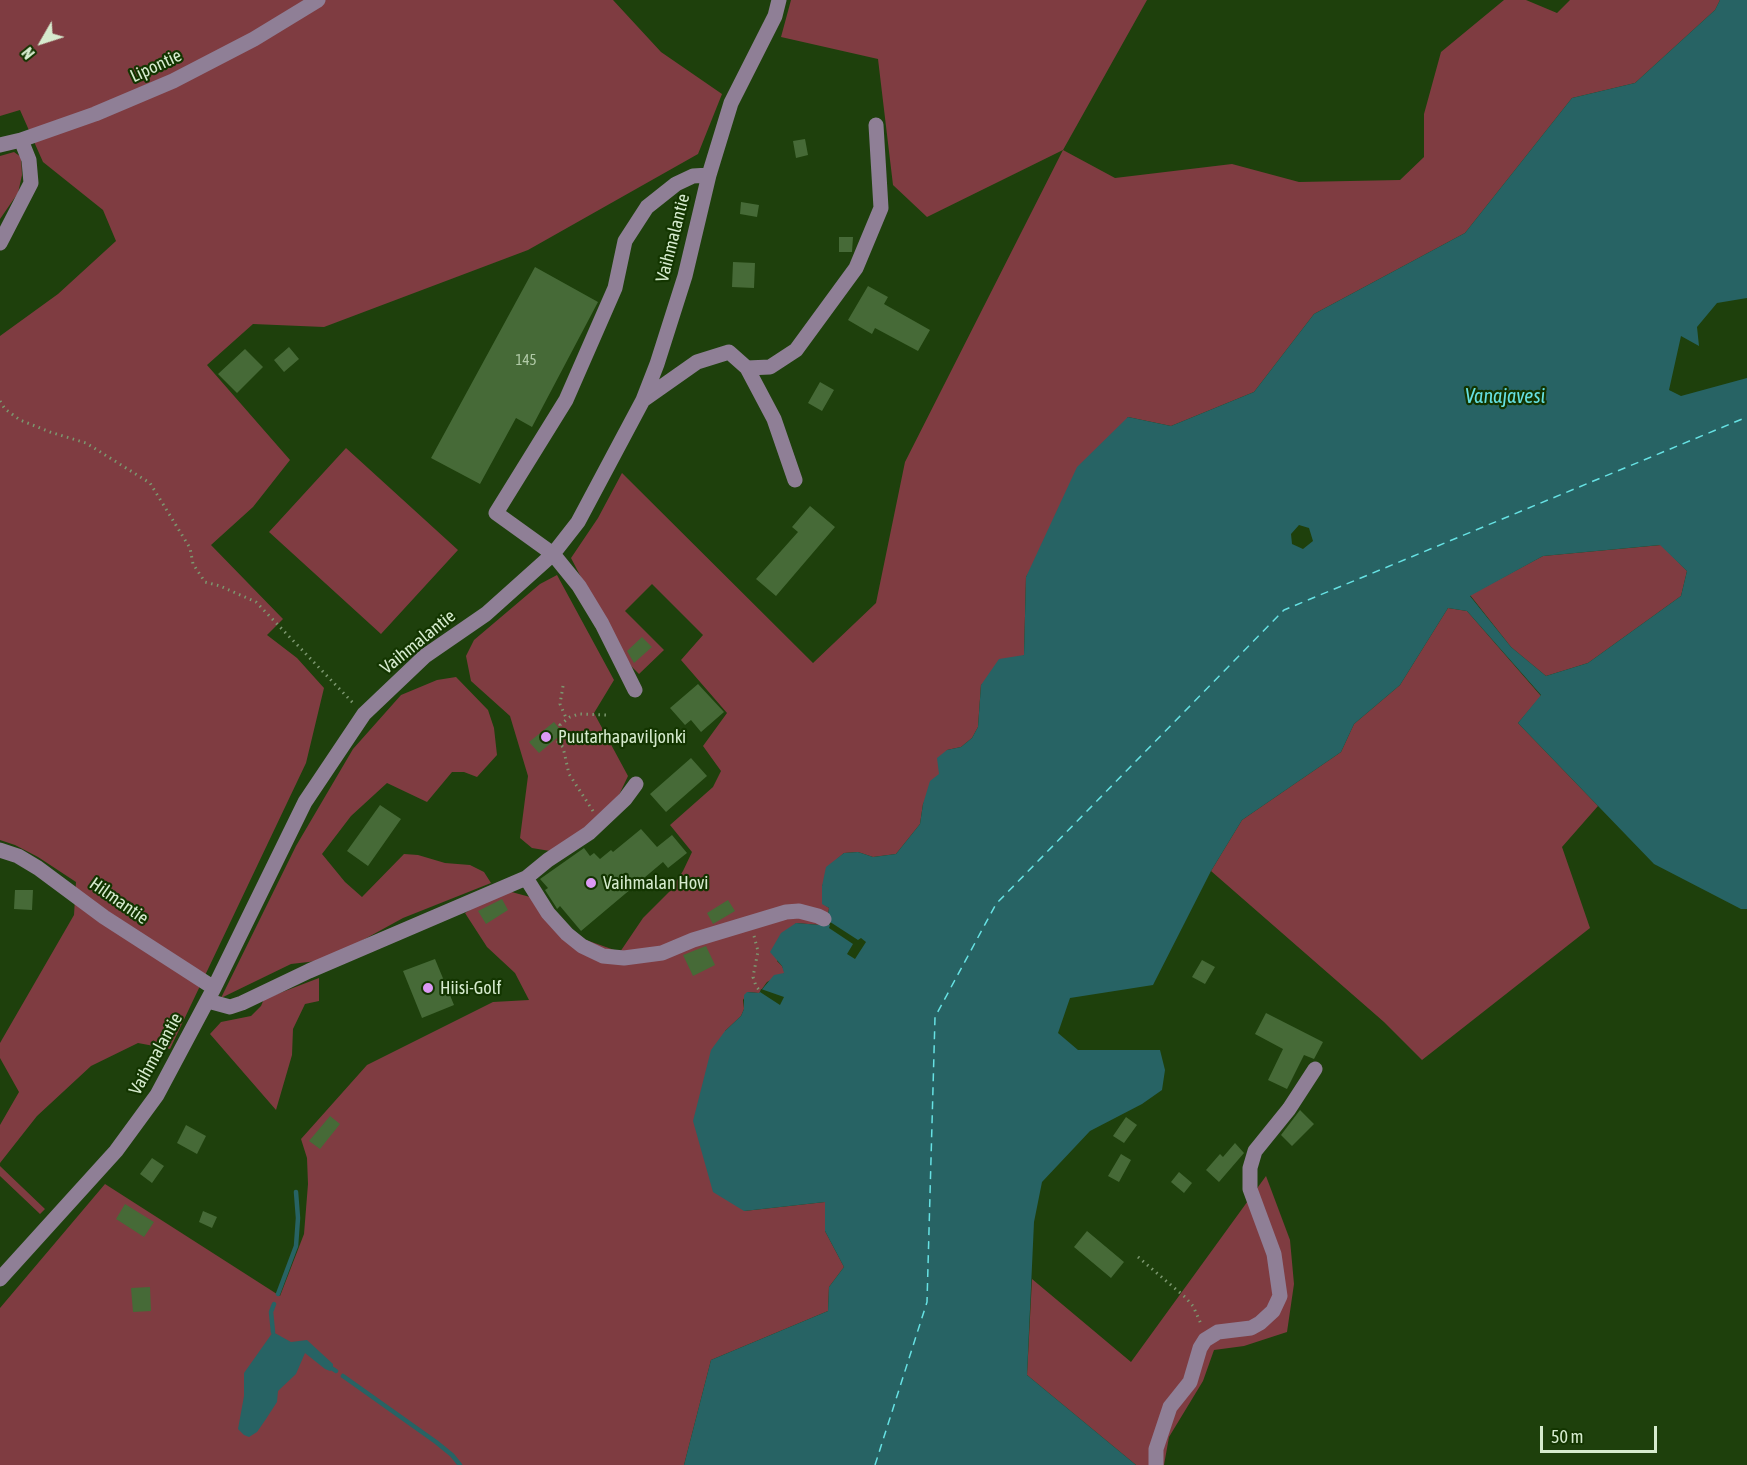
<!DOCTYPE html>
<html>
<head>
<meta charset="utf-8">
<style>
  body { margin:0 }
  #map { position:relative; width:1747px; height:1465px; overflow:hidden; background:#1e400c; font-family:"Asap Condensed",sans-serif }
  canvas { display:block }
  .north { position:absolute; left:12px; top:12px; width:60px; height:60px; -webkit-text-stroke:4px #133500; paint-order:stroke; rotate:231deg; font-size:16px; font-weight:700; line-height:24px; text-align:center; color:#d6ebce }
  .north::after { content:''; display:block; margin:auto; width:21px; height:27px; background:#d6ebce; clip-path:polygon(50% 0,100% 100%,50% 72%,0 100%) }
  .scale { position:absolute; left:1540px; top:1426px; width:117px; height:27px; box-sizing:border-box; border:3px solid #d6ebce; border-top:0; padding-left:8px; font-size:18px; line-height:21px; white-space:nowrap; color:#d6ebce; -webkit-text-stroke:4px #133500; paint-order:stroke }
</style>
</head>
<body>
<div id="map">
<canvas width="1747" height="1465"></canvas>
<div class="north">N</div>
<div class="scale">50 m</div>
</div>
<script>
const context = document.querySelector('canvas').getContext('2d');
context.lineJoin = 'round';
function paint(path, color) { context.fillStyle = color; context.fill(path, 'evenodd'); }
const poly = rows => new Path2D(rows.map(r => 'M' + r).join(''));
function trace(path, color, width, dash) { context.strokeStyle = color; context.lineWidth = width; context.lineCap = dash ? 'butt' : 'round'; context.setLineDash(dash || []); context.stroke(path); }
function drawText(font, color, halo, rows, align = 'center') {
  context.font = font + ' "Asap Condensed",sans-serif'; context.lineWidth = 4.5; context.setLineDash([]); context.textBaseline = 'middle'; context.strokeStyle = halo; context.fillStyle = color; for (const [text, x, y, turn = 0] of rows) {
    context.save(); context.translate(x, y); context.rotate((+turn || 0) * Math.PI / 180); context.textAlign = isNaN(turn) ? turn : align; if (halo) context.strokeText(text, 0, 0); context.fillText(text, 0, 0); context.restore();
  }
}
const green = poly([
  [0,0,613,0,661,52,722,94,698,154,528,250,324,327,253,324,207,365,290,460,253,507,211,545,283,619,267,635,297,658,324,688,306,763,170,1049,138,1043,91,1066,37,1116,0,1163,0,1125,19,1092,0,1058,0,1043,74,915,76,882,38,857,15,845,0,840,0,336,58,294,116,241,103,210,43,162,20,110,0,116],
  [791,0,1147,0,1063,150,1115,178,1232,164,1299,182,1400,180,1424,157,1424,114,1441,52,1504,0,1526,0,1557,13,1570,0,1720,0,1715,10,1635,83,1572,98,1465,233,1314,314,1254,392,1171,426,1128,417,1026,577,1024,655,981,685,978,727,972,738,961,747,947,750,939,775,923,804,920,824,896,854,873,857,858,852,844,853,836,860,822,886,822,903,829,908,828,915,820,925,796,923,777,961,782,966,785,973,767,982,759,993,748,992,743,1000,744,1009,741,1016,725,1031,744,1211,825,1202,825,1231,844,1267,829,1287,828,1311,711,1360,684,1465,0,1465,0,1308,105,1184,280,1296,304,1234,308,1184,307,1158,301,1139,367,1065,493,1002,529,1000,515,973,487,947,465,913,493,895,508,891,530,897,586,940,620,952,643,918,670,891,683,871,692,852,670,825,713,787,721,771,703,746,727,713,681,660,703,635,652,584,625,611,664,650,639,674,631,666,609,631,571,558,598,518,622,473,813,663,876,603,905,462,1063,150,927,217,893,185,878,59,781,37],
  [14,152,21,157,22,175,18,193,0,219,0,156],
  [346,448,458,550,381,634,269,532],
  [1661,545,1687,571,1681,596,1588,663,1546,676,1511,647,1470,595,1543,556],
  [557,575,614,680,594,713,628,776,619,795,595,819,581,832,550,851,532,848,520,838,528,776,510,716,471,681,466,656,474,640,540,584],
  [1448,608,1467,611,1541,696,1518,723,1598,806,1562,847,1590,928,1422,1060,1384,1022,1211,871,1242,820,1341,752,1354,724,1400,685],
  [456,677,488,710,494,728,497,755,477,777,464,772,452,772,427,802,387,783,351,816,322,854,345,882,362,897,404,854,418,855,445,863,470,865,484,872,491,883,403,918,332,957,317,961,291,964,221,998,296,846,353,749,401,695,437,680],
  [319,978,319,1001,305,1004,293,1029,292,1055,276,1110,210,1034,221,1022,251,1016,261,1006,264,999],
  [0,1166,45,1209,40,1214,0,1176],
  [1266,1176,1290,1240,1294,1284,1287,1332,1244,1346,1214,1350,1203,1381,1169,1437,1164,1465,1136,1465,1027,1375,1032,1279,1131,1362]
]);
const water = poly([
  [1720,0,1747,0,1747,298,1717,303,1697,327,1699,346,1681,336,1669,390,1681,396,1747,378,1747,909,1741,909,1654,864,1518,723,1541,695,1467,611,1448,608,1400,685,1354,724,1341,752,1242,820,1211,871,1153,985,1070,998,1058,1033,1078,1050,1160,1050,1165,1070,1162,1090,1142,1104,1090,1131,1042,1182,1034,1222,1027,1375,1136,1465,684,1465,711,1360,828,1311,829,1287,844,1267,825,1231,825,1202,744,1211,713,1192,693,1121,711,1050,725,1031,741,1016,744,1009,744,995,747,992,759,993,774,975,784,973,782,966,770,952,781,933,796,923,820,925,828,915,829,908,822,904,822,886,826,867,844,853,858,852,873,857,896,854,920,824,923,804,930,781,939,774,937,758,947,750,961,747,972,738,978,727,981,685,999,659,1024,655,1026,577,1077,467,1128,417,1171,426,1254,392,1314,314,1465,233,1572,98,1635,83,1715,10],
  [1299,525,1309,528,1313,541,1303,549,1292,544,1291,534],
  [1660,545,1687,571,1681,596,1588,663,1546,676,1511,647,1470,596,1543,556],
  [273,1332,291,1342,307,1340,333,1364,333,1369,330,1371,325,1369,305,1353,296,1374,278,1391,277,1402,266,1419,257,1432,249,1437,244,1435,238,1429,244,1396,244,1373]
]);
const pier = poly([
  [824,918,858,940,861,938,866,942,855,959,847,954,853,944,829,928,830,925,823,920],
  [761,989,784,997,780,1005,760,992]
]);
const stream = poly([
  [278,1294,296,1246,298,1218,296,1192],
  [273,1332,271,1312,274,1304],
  [333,1369,336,1371],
  [343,1376,436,1442,452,1455,460,1465]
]);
const ferry = poly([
  [875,1465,927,1302,935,1017,996,904,1284,610,1747,417]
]);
const building = poly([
  [805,139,808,155,796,158,793,141],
  [741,202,759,205,757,217,740,214],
  [839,237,853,237,852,252,839,252],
  [733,262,755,263,754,288,732,287],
  [535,267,598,302,532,427,516,418,480,484,431,458],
  [868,286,888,297,884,304,930,330,918,351,875,328,872,334,848,320],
  [289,347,299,359,284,372,274,360],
  [245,349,263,367,237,393,218,374],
  [820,382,834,390,822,411,808,403],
  [810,506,835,527,776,596,756,579,798,532,792,527],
  [642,637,652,647,634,663,627,651],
  [698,684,724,712,701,732,691,720,685,725,670,708],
  [554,722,563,733,539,753,529,742],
  [691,758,707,776,666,812,650,794],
  [380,805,401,819,368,866,347,851],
  [641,829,657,847,672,835,687,853,668,868,663,862,581,931,560,906,557,909,556,907,545,890,548,888,540,879,584,848,590,856,594,853,600,859,611,850,613,852],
  [15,890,33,890,32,910,14,909],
  [502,899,508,910,486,924,478,911],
  [728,900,735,911,713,924,707,913],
  [706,946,715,965,693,976,683,955],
  [435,959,454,1005,422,1018,403,971],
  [1202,960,1215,967,1205,984,1192,977],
  [1266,1013,1323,1042,1314,1059,1304,1055,1287,1089,1268,1080,1283,1049,1255,1034],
  [1300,1110,1314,1124,1292,1146,1281,1135],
  [330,1116,340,1124,320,1149,309,1141],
  [1126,1117,1137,1125,1124,1143,1113,1136],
  [186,1125,206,1136,197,1154,177,1143],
  [1235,1143,1244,1153,1219,1182,1206,1170,1220,1154,1223,1157],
  [1121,1154,1131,1160,1119,1182,1108,1176],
  [152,1158,164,1166,152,1183,140,1174],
  [1179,1172,1192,1183,1184,1193,1171,1182],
  [125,1204,154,1222,144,1237,116,1219],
  [203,1211,217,1217,212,1228,199,1222],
  [1087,1231,1124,1262,1111,1278,1074,1247],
  [150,1287,151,1311,133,1312,131,1288]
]);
const path = poly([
  [0,401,5,409,20,420,50,432,86,443,150,483,190,548,193,564,205,582,220,586,256,602,354,704],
  [563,686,560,704,567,720],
  [593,811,569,774,563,747,558,742,567,734,560,725,570,717,579,714,606,715],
  [754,936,758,951,753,977,756,986,760,991],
  [1138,1257,1185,1297,1193,1306,1201,1324]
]);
const minor = poly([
  [0,145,21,140,95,114,173,81,254,39,318,0],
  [0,243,31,183,29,160,21,140],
  [747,368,774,419,795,480],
  [643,400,697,362,729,352,747,368,770,367,796,350,856,268,881,208,876,125],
  [635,690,602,624,579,586,553,554,496,513,566,400,615,288,625,241,647,207,676,184,693,176,709,175],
  [0,850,18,856,38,868,104,917,214,988],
  [526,878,548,913,567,934,582,946,603,956,624,958,662,953,693,940,786,912,799,911,818,916,824,919],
  [208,1001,230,1007,242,1003,309,971,526,878,548,860,589,833,625,799,636,784],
  [0,1279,116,1151,157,1095,214,988,305,802,364,714,425,656,486,614,553,554,578,522,643,400,657,364,685,276,709,175,731,103,775,16,779,0],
  [1156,1465,1156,1449,1170,1407,1190,1382,1200,1348,1205,1340,1218,1332,1251,1328,1260,1323,1273,1311,1280,1296,1274,1254,1250,1189,1250,1168,1255,1151,1289,1109,1315,1069]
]);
const markers = [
  [546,737,6,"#dc99f4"],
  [591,883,6,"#dc99f4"],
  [428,988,6,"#dc99f4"]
];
const numberNames = [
  ["145",526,360]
];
const streetNames = [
  ["Lipontie",156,66,-25],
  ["Vaihmalantie",673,238,-76],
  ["Vaihmalantie",418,642,-39],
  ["Hilmantie",119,901,35],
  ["Vaihmalantie",156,1054,-61]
];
const poiNames = [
  ["Puutarhapaviljonki",558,737],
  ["Vaihmalan Hovi",603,883],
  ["Hiisi-Golf",440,988]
];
const waterNames = [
  ["Vanajavesi",1505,397]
];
paint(green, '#7f3c41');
paint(water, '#276364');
paint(pier, '#1e400c');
trace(stream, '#276364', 4.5);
trace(ferry, '#66e1e3', 1.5, [8, 6]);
paint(building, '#466a37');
trace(path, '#7c976f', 3, [1.5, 4.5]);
trace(minor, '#8f7f96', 15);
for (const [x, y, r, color] of markers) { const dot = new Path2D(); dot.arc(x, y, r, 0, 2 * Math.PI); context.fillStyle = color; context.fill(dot); trace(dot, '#133500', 2); }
drawText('15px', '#b2cba8', null, numberNames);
drawText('18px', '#d6ebce', '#133500', streetNames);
drawText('18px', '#d6ebce', '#133500', poiNames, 'left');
drawText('italic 20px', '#66e1e3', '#133500', waterNames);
</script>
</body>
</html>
